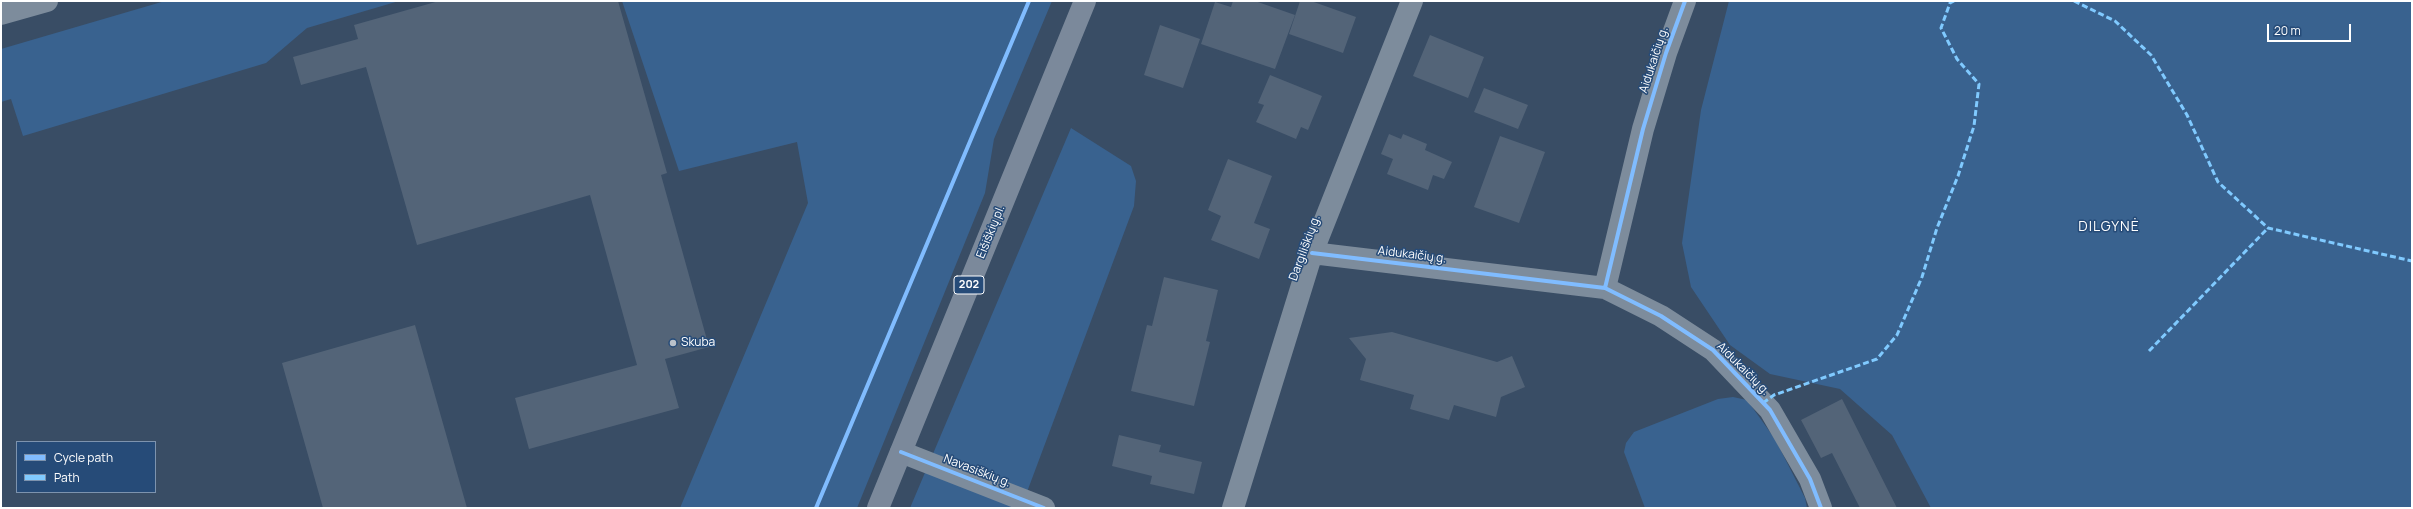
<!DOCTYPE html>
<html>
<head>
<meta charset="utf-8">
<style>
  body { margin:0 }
  #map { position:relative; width:2413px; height:509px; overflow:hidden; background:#394d65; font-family:Manrope,sans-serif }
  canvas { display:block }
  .frame { position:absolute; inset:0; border:2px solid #fff; pointer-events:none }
  .legend { position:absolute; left:16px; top:441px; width:140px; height:52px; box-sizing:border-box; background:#264b78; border:1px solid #7d93ae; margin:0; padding:5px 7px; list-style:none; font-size:12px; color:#fff }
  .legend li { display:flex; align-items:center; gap:8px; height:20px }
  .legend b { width:20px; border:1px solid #7d93ae }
  .scale { position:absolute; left:2267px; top:24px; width:84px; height:18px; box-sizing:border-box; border:2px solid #fff; border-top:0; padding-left:5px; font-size:12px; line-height:14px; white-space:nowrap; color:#fff; -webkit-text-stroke:3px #264b78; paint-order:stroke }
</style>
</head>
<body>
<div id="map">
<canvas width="2413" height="509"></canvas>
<div class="frame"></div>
<ul class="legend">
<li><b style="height:5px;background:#80bcff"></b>Cycle path</li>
<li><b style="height:5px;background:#80caff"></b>Path</li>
</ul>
<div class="scale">20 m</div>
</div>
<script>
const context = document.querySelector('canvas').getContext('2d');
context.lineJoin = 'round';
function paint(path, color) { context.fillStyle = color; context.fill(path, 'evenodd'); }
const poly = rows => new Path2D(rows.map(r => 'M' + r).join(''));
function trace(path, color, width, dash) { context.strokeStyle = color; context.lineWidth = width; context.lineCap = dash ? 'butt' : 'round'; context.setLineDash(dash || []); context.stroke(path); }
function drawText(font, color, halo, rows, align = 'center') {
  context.font = font + ' Manrope,sans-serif'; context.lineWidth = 3; context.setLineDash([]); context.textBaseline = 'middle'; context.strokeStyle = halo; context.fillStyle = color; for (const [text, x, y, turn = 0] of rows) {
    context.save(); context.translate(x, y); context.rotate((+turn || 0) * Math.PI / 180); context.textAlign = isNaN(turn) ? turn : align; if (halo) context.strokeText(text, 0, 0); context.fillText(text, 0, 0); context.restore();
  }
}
const green = poly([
  [165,1,399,1,307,28,266,63,23,136,11,99,1,102,1,49],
  [622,1,1052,1,994,139,985,193,857,508,680,508,808,203,797,142,679,171],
  [1729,1,2412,1,2412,508,1931,508,1892,435,1840,389,1770,374,1730,345,1691,287,1682,243,1701,110],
  [1071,128,1131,166,1136,181,1134,206,1021,508,910,508],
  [1733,397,1747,400,1775,439,1805,498,1807,508,1645,508,1624,452,1626,443,1634,432,1718,399]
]);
const building = poly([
  [439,1,618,1,667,173,661,175,709,347,665,359,679,408,529,449,515,398,637,365,590,195,417,245,366,67,301,85,293,57,358,39,354,25],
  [1233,1,1255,1,1295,15,1275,69,1201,44,1215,2,1231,7],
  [1300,1,1311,1,1356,17,1343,53,1289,34],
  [1160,25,1200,39,1183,88,1144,75],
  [1430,35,1484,57,1468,98,1413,76],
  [1270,75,1322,96,1308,130,1301,127,1296,139,1256,122,1264,105,1258,103],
  [1484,88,1528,105,1518,129,1474,112],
  [1389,134,1401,139,1403,134,1427,144,1425,150,1452,162,1444,179,1433,175,1428,190,1387,174,1393,159,1381,154],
  [1500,136,1545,152,1519,223,1474,207],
  [1228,159,1272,176,1254,223,1270,229,1259,259,1211,240,1221,216,1208,210],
  [1164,277,1218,290,1206,341,1210,342,1194,406,1131,391,1147,325,1152,326],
  [415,325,467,508,323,508,282,363],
  [1392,332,1497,362,1512,356,1525,387,1501,397,1496,417,1454,405,1449,420,1410,409,1414,395,1360,380,1366,359,1349,338],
  [1842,399,1897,508,1860,508,1832,453,1821,458,1801,420],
  [1119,435,1161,445,1159,452,1202,462,1194,494,1150,484,1152,476,1112,466]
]);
const minor = poly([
  [1,14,47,1],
  [1312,253,1605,288,1661,316,1713,350,1770,410,1810,479,1821,508],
  [1605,288,1643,129,1666,53,1685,1],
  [901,452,1044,508],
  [1233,508,1312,253,1412,1]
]);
const major = poly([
  [878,508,1085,1]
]);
const quiet = poly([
  [2074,1,2115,21,2151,55,2187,115,2218,182,2268,228,2412,261],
  [2149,351,2268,228],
  [1763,403,1774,395,1877,359,1897,335,1922,277,1937,228,1958,176,1974,126,1979,84,1957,59,1941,28,1950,3,1954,1]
]);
const cycleway = poly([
  [1312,253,1605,288,1661,316,1713,350,1770,410,1810,479,1821,508],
  [1605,288,1643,129,1666,53,1685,1],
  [901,452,1044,508],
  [816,508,1029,1]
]);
const markers = [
  [673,343,4,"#bac1c9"]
];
const shields = [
  [969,285,30]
];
const shieldNames = [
  ["202",969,285]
];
const streetNames = [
  ["Aidukaičių g.",1654,60,-72],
  ["Eišiškių pl.",991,232,-68],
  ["Dargiliškių g.",1305,248,-70],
  ["Aidukaičių g.",1412,255,7],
  ["Aidukaičių g.",1743,369,45],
  ["Navasiškių g.",977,471,21]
];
const poiNames = [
  ["Skuba",681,343]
];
const quarterNames = [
  ["DILGYNĖ",2109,227]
];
paint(green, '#39628f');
paint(building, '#536478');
trace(minor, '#7d8c9c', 22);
trace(major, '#7b899b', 22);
trace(quiet, '#80caff', 3, [6, 3]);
trace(cycleway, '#80bcff', 4);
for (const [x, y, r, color] of markers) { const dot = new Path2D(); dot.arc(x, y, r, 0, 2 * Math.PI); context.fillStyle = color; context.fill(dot); trace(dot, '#264b78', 1.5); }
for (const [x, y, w] of shields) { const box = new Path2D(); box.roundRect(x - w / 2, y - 9, w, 18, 3); context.fillStyle = '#264b78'; context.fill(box); trace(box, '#fff', 1); }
drawText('bold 11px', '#fff', null, shieldNames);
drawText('12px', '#fff', '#264b78', streetNames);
drawText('12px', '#fff', '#264b78', poiNames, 'left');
context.letterSpacing = '1px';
drawText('14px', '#fff', '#264b78', quarterNames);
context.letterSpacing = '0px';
</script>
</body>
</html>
